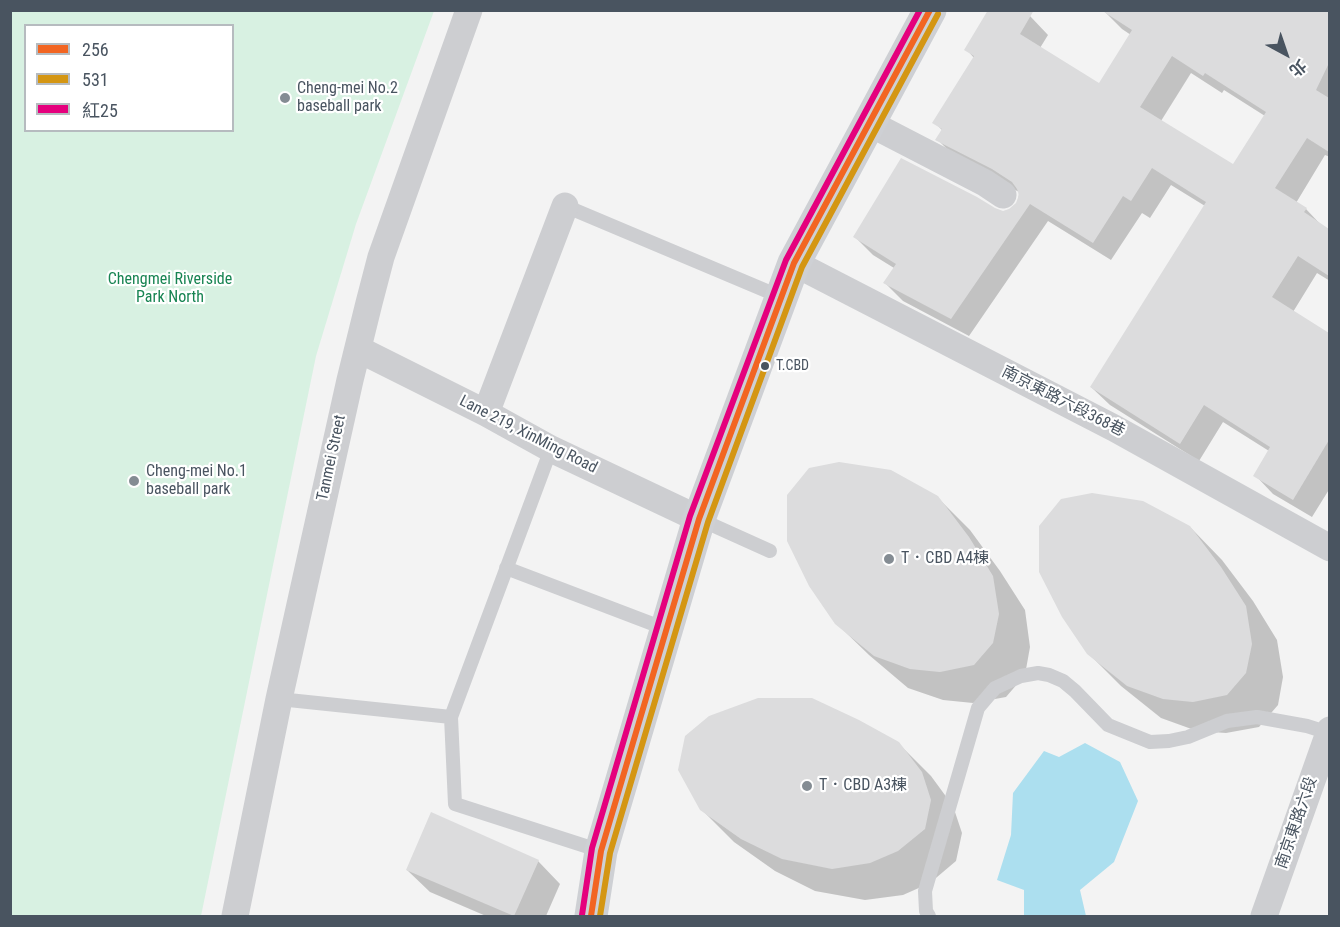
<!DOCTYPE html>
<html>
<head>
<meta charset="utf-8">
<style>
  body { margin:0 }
  #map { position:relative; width:1340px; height:927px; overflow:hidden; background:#f3f3f3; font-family:"Roboto Condensed","Noto Sans TC",sans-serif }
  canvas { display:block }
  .frame { position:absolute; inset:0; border:12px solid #495460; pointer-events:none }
  .legend { position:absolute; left:24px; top:24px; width:210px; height:108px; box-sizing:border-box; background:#fff; border:2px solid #b6bbbf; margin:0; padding:8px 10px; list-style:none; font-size:18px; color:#495460 }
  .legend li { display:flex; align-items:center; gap:12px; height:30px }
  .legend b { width:30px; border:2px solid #b6bbbf }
  .north { position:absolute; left:1256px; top:24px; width:60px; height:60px; -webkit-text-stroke:4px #fff; paint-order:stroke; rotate:140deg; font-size:16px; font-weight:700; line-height:24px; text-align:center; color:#495460 }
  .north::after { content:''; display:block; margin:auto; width:21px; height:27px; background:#495460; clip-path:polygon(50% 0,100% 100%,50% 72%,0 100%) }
</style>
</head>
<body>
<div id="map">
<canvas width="1340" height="927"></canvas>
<div class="frame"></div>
<ul class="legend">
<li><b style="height:8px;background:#f26522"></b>256</li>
<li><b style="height:8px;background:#d49613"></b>531</li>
<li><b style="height:8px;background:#e5007d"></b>紅25</li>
</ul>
<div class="north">北</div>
</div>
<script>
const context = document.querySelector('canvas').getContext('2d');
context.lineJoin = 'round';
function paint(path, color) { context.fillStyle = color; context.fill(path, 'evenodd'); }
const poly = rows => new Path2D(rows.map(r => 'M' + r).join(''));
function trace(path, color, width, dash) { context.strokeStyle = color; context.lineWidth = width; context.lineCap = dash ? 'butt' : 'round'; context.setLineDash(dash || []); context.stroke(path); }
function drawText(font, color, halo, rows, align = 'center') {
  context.font = font + ' "Roboto Condensed","Noto Sans TC",sans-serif'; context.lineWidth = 4.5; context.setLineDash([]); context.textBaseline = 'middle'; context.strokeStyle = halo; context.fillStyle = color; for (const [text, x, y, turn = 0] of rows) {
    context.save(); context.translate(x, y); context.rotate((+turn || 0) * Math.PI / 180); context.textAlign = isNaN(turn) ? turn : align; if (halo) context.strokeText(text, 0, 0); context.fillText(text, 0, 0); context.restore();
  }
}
const green = poly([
  [10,11,434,11,356,224,316,356,201,916,11,916],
  [26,26,232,26,232,130,26,130]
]);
const water = poly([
  [1085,743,1120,762,1138,801,1114,862,1080,890,1086,916,1024,916,1024,890,997,880,1011,835,1013,793,1044,751,1059,757]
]);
const shadow = poly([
  [1330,10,1330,157,1325,155,1296,203,1306,209,1323,227,1330,230,1330,281,1317,273,1293,312,1330,335,1330,488,1312,517,1273,494,1255,475,1269,451,1223,422,1199,461,1110,405,1091,387,1205,206,1171,185,1150,218,1142,213,1111,260,1048,221,969,336,903,301,885,283,894,268,873,255,855,237,1010,211,1018,204,1019,192,955,157,937,139,943,131,934,122,975,59,966,49,1030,16,1048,35,1040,48,1100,85,1131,35,1122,29,1104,11],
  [1191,73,1222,93,1224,90,1265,116,1234,166,1161,121],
  [937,497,970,530,1000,571,1025,610,1030,647,1025,675,1006,697,973,703,943,700,908,688,869,655,836,623],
  [1190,527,1222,560,1253,601,1277,640,1283,677,1278,705,1259,727,1226,733,1197,731,1161,718,1121,686,1088,653],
  [898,743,931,776,953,806,962,833,956,861,930,883,903,895,865,900,815,891,775,871,734,842,701,809],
  [538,861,560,884,546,916,486,916,430,892,407,870]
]);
const building = poly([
  [988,10,1034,10,1020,34,1099,83,1132,30,1101,10,1329,10,1329,63,1316,90,1329,98,1329,152,1307,138,1275,188,1307,208,1304,212,1329,229,1329,276,1298,256,1272,297,1329,333,1329,440,1293,500,1253,476,1270,447,1204,405,1180,444,1090,387,1206,202,1152,168,1131,201,1123,196,1093,243,1030,204,951,319,883,283,896,264,853,237,901,158,977,197,995,208,1003,211,1009,209,1016,203,1019,195,1017,189,1012,182,992,169,935,140,942,129,932,123,974,56,964,50],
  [1172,56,1203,76,1205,73,1266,112,1233,164,1140,107],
  [839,462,891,470,938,496,969,537,993,576,999,614,993,643,974,665,940,672,910,669,874,656,835,624,809,586,787,541,787,495,809,468],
  [1092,493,1143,501,1190,526,1221,567,1246,606,1252,644,1246,673,1227,695,1193,702,1163,699,1127,686,1087,654,1062,617,1039,572,1039,526,1061,499],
  [758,698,812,698,859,720,899,742,922,772,931,800,925,829,898,851,870,863,832,869,782,859,741,839,700,810,678,770,685,736,709,716],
  [431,812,539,860,514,916,406,870]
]);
const lane = poly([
  [565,206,781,297],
  [551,449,451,717,455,804,601,851],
  [699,519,770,551],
  [506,568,666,629],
  [279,699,451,717],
  [929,916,926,911,925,891,978,708,995,688,1021,676,1038,673,1049,675,1063,681,1075,691,1108,725,1150,742,1169,741,1188,737,1227,721,1257,717,1307,726,1329,733]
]);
const street = poly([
  [869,123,985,183,1003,195],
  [794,263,1114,428,1330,548],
  [358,349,486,413,551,449,699,519],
  [486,413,565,206],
  [235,916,279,699,350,380,369,303,381,257,469,10],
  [1264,916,1330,730]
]);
const secondary = poly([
  [591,916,601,851,699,519,794,263,930,10]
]);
const bus1 = poly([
  [591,916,601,851,699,519,794,263,930,10]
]);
const bus2 = poly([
  [600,916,610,853,708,522,802,267,938,14]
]);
const bus3 = poly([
  [582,915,592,848,690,516,786,260,920,10]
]);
const markers = [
  [285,98,6,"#848c93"],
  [765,366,5,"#495460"],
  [134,481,6,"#848c93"],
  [889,559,6,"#848c93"],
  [807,786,6,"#848c93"]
];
const busNames = [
  ["T.CBD",776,366]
];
const poiNames = [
  ["Cheng-mei No.2",297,89],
  ["baseball park",297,107],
  ["Cheng-mei No.1",146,472],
  ["baseball park",146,490],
  ["T．CBD A4棟",901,559],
  ["T．CBD A3棟",819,786]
];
const parkNames = [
  ["Chengmei Riverside",170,280],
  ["Park North",170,298]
];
const streetNames = [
  ["南京東路六段368巷",1063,402,27],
  ["Lane 219, XinMing Road",528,435,27],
  ["Tanmei Street",332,458,-78],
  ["南京東路六段",1297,823,-71]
];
paint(green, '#d8f1e2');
paint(water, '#acdfef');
paint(shadow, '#0003');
paint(building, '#dcdcdd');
trace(lane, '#cdced1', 14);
trace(street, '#cdced1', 27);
trace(secondary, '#ced0d4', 33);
trace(bus1, '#f26522', 6);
trace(bus2, '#d49613', 6);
trace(bus3, '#e5007d', 6);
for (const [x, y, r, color] of markers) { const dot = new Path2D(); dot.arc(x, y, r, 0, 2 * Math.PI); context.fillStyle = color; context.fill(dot); trace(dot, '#fff', 2); }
drawText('14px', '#495460', '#fff', busNames, 'left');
drawText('16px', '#495460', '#fff', poiNames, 'left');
drawText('16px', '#178452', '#fff', parkNames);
drawText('16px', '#495460', '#fff', streetNames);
</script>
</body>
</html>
